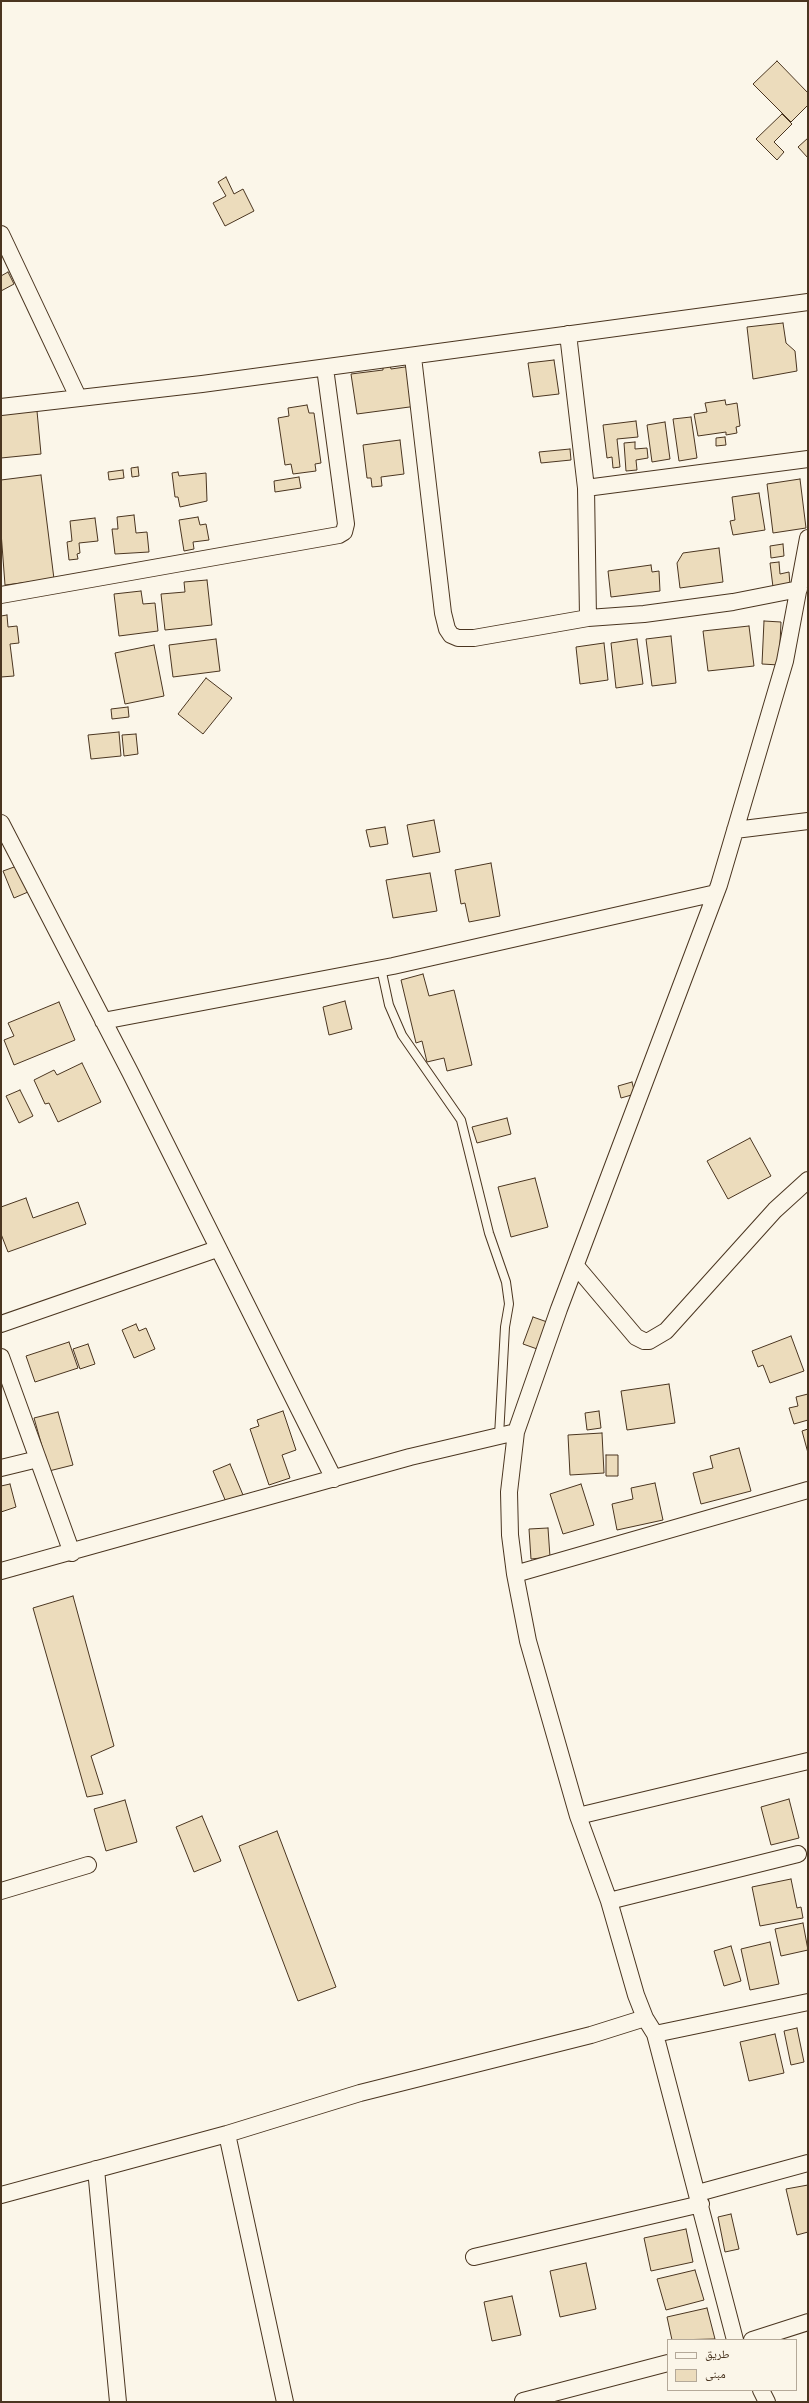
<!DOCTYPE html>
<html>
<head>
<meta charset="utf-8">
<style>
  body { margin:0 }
  #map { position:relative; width:809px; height:2403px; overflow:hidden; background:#fbf6e9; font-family:Raleway,"Noto Naskh Arabic",sans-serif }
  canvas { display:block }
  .frame { position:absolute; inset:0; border:2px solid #4a3520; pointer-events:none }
  .legend { position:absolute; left:667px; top:2339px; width:130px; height:52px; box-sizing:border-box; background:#fbf6e9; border:1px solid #b4a999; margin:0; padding:5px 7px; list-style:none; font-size:12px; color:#4a3520 }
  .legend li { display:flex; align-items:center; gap:8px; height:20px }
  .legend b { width:20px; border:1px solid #b4a999 }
</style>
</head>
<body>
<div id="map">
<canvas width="809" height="2403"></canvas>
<div class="frame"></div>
<ul class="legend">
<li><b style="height:5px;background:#fbf6e9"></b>طريق</li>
<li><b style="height:11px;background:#ecdcbc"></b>مبنى</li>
</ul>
</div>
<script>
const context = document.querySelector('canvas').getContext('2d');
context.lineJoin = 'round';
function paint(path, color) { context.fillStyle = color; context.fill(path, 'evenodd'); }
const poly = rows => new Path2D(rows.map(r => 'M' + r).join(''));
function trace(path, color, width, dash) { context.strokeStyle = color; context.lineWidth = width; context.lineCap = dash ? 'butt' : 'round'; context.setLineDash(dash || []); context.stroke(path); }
const building = poly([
  [777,61,808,93,808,105,791,122,753,84,777,61],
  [782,114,792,124,774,142,784,152,777,160,756,139,782,114],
  [808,138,808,158,798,147,808,138],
  [226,177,234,194,243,189,254,211,225,226,213,203,226,196,218,182,226,177],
  [8,272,14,284,1,291,1,276,8,272],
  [783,323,786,343,795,351,797,371,753,379,747,327,783,323],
  [554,360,559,394,533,397,528,363,554,360],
  [390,365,391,369,412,366,417,406,357,414,351,374,383,370,383,366,390,365],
  [725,400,726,405,737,403,740,426,736,427,737,433,726,435,726,432,698,436,694,414,707,412,705,403,725,400],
  [307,405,309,413,314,413,321,463,315,464,316,471,293,474,291,464,285,465,278,418,289,416,288,408,307,405],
  [37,411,41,454,1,458,1,414,37,411],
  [691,417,697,458,679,461,673,419,691,417],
  [636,421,638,437,617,439,620,467,613,468,612,457,607,458,603,425,636,421],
  [665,422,670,459,652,462,647,425,665,422],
  [725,437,726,445,716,446,716,438,725,437],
  [400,440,404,474,381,477,382,486,372,487,371,478,367,478,363,445,400,440],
  [635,442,635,449,647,448,648,458,636,460,637,470,626,471,624,443,635,442],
  [570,449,571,460,541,463,539,452,570,449],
  [138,467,139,476,132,477,131,468,138,467],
  [123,470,124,478,109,480,108,472,123,470],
  [178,472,179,476,206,473,207,501,180,507,178,497,175,497,172,473,178,472],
  [41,475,54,579,5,585,1,532,1,480,41,475],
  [299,477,301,488,275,492,274,481,299,477],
  [800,479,806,528,773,533,767,484,800,479],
  [759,493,765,530,733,535,730,521,735,520,732,497,759,493],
  [134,515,136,533,147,532,149,552,115,554,112,529,118,529,117,517,134,515],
  [198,517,200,525,206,524,209,540,193,542,194,549,184,551,179,520,198,517],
  [95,518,98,541,79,543,80,553,77,554,78,559,69,560,67,542,72,541,70,521,95,518],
  [783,544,784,556,771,558,770,546,783,544],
  [719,548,723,582,680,588,677,563,683,553,719,548],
  [779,562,780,574,789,572,790,585,773,587,770,563,779,562],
  [651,565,652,572,659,571,660,591,611,597,608,571,651,565],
  [207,580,212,625,165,630,161,594,185,592,184,582,207,580],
  [141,591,143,604,155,603,158,631,119,636,114,594,141,591],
  [7,615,8,627,17,626,19,643,10,644,14,676,1,677,1,616,7,615],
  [764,621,781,622,779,665,762,664,764,621],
  [749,626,754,666,708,671,703,631,749,626],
  [671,636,676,683,652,686,646,639,671,636],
  [216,639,220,671,173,677,169,645,216,639],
  [637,639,643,684,616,688,611,643,637,639],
  [604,643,608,680,580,684,576,647,604,643],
  [154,645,164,696,125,704,115,653,154,645],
  [206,678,232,698,203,734,178,714,206,678],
  [128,707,129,717,112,719,111,709,128,707],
  [119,732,121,756,91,759,88,735,119,732],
  [136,734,138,754,124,756,122,735,136,734],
  [434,820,440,852,413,857,407,825,434,820],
  [385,827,388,844,370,847,366,830,385,827],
  [491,863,500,916,469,922,465,903,461,904,455,870,491,863],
  [17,866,28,892,14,898,3,871,17,866],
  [430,873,437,911,393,918,386,880,430,873],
  [423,974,429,996,454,990,472,1065,447,1071,444,1058,427,1062,422,1041,416,1043,401,980,423,974],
  [345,1001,352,1029,329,1035,323,1007,345,1001],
  [59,1002,75,1040,14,1065,4,1040,14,1036,8,1023,59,1002],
  [82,1063,101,1102,58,1122,49,1103,45,1104,34,1080,54,1070,57,1075,82,1063],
  [632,1082,635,1094,621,1098,618,1086,632,1082],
  [20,1090,33,1116,19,1123,6,1096,20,1090],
  [507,1118,511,1134,477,1143,472,1127,507,1118],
  [750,1138,771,1176,728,1199,707,1161,750,1138],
  [535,1178,548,1227,511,1237,498,1187,535,1178],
  [26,1198,33,1218,78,1202,86,1224,8,1252,1,1234,1,1207,26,1198],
  [533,1317,550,1323,540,1350,523,1344,533,1317],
  [136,1324,139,1331,146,1328,155,1349,134,1358,122,1330,136,1324],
  [791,1336,804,1371,770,1383,763,1365,758,1367,752,1351,791,1336],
  [69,1342,78,1368,35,1382,26,1356,69,1342],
  [88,1344,95,1364,80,1369,73,1349,88,1344],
  [669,1384,675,1423,627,1430,621,1391,669,1384],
  [808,1394,808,1420,794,1424,789,1408,798,1406,796,1397,808,1394],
  [283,1411,296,1450,282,1455,290,1478,269,1485,250,1429,259,1426,257,1420,283,1411],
  [599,1411,601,1428,587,1430,585,1413,599,1411],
  [58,1412,73,1465,49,1471,34,1418,58,1412],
  [808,1429,808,1453,802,1431,808,1429],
  [602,1433,604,1473,570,1475,568,1435,602,1433],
  [739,1448,751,1491,701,1504,693,1473,713,1468,710,1456,739,1448],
  [606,1455,618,1455,618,1476,606,1476,606,1455],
  [230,1464,243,1495,226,1502,213,1471,230,1464],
  [655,1483,663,1520,617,1530,612,1504,633,1499,631,1488,655,1483],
  [10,1484,16,1507,1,1512,1,1486,10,1484],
  [581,1484,594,1525,563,1534,550,1494,581,1484],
  [548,1528,550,1557,531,1559,529,1529,548,1528],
  [73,1596,114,1746,91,1756,103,1794,87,1797,33,1608,73,1596],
  [789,1799,799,1838,771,1845,761,1807,789,1799],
  [125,1800,137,1842,106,1851,94,1809,125,1800],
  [202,1816,221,1861,194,1872,176,1827,202,1816],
  [277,1831,336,1987,298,2001,239,1846,277,1831],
  [791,1879,797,1908,801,1907,803,1918,760,1926,752,1887,791,1879],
  [803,1923,808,1950,781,1956,775,1929,803,1923],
  [770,1942,779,1984,750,1990,741,1949,770,1942],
  [731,1946,741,1981,724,1986,714,1951,731,1946],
  [797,2028,804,2062,791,2065,784,2031,797,2028],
  [775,2034,784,2073,749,2081,740,2042,775,2034],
  [808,2185,808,2232,797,2235,786,2189,808,2185],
  [731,2214,739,2249,725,2252,718,2217,731,2214],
  [686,2229,693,2262,651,2271,644,2238,686,2229],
  [586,2263,596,2309,560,2317,550,2271,586,2263],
  [695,2270,704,2300,666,2310,657,2279,695,2270],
  [512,2296,521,2335,492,2341,484,2302,512,2296],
  [707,2308,715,2339,672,2340,667,2317,707,2308]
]);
const service = poly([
  [381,968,389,1005,402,1035,461,1120,489,1233,506,1282,509,1304,505,1327,499,1436]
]);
const minor = poly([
  [1,234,78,397],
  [568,334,586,488,588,618],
  [413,357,443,613,447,629,451,635,458,638,474,638,588,618,644,614,733,602,799,589],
  [1,407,202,384,808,302],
  [586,488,808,459],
  [1,595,339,535,344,532,346,524,325,368],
  [1,823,130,1072,334,1479],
  [735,830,808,821],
  [103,1021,393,966,716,893],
  [576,1266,636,1337,644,1341,649,1341,666,1331,775,1210,808,1180],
  [1,1324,217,1249],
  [1,1357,72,1553],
  [1,1468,38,1459],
  [1,1571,410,1457,516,1432],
  [515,1574,808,1490],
  [578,1816,808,1761],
  [1,1891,88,1865],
  [609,1901,798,1854],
  [655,2034,808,2002],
  [227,2134,285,2402],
  [96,2169,118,2402],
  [698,2193,808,2163],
  [1,2195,227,2134,360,2093,591,2035,645,2018],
  [474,2257,701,2204],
  [735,2340,655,2034,645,2018,636,1995,609,1901,578,1816,528,1641,515,1574,510,1535,509,1492,516,1432,559,1309,719,885,785,661,808,538],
  [752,2340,808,2322],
  [761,2390,767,2402],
  [523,2401,668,2363]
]);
paint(building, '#ecdcbc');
trace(building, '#4a3520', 1);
trace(service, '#4a3520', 10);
trace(minor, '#4a3520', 18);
trace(service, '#fbf6e9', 8);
trace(minor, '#fbf6e9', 16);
</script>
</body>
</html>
